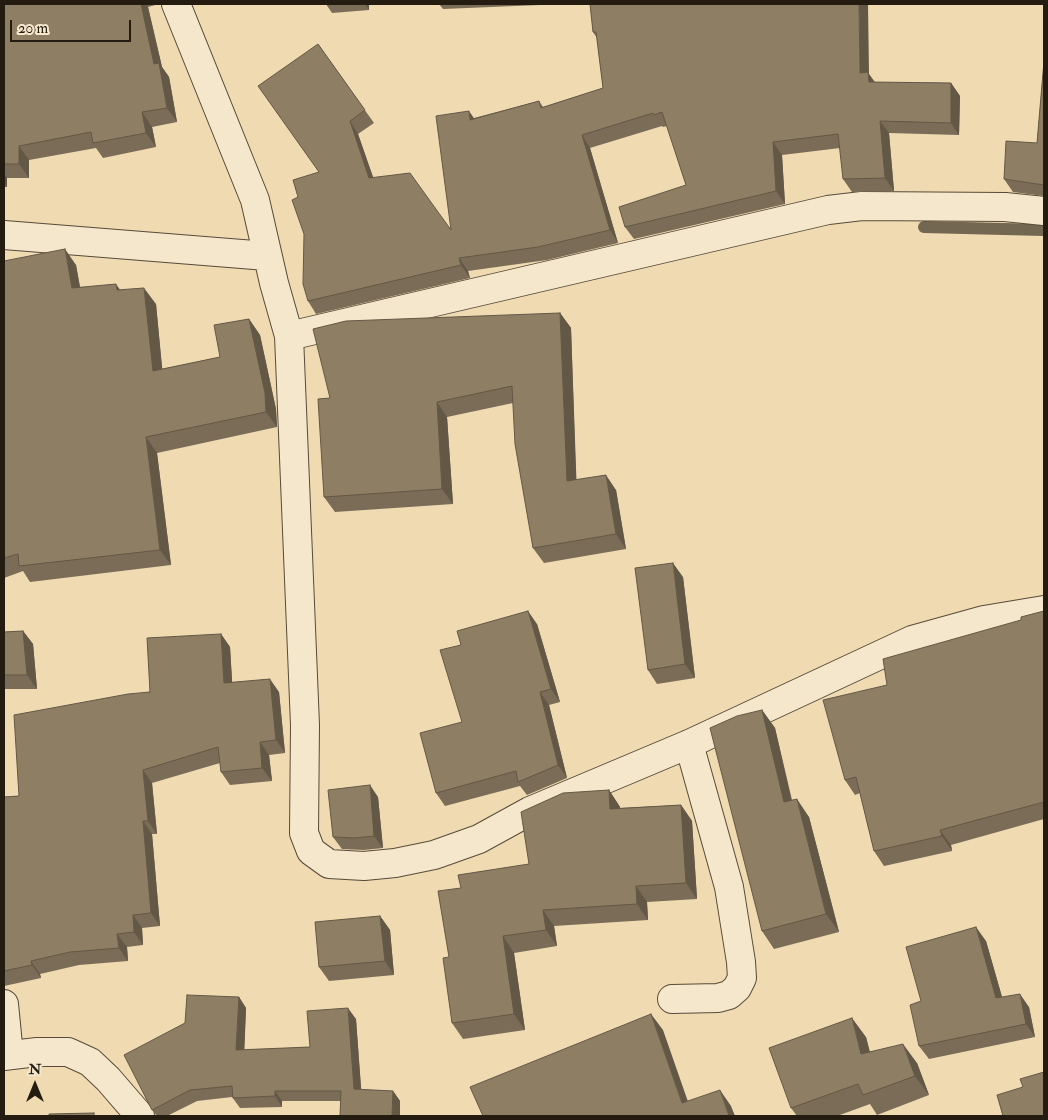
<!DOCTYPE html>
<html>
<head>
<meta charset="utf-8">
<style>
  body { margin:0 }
  #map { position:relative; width:1048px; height:1120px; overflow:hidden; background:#efdab1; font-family:"IM FELL Double Pica",serif }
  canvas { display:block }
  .frame { position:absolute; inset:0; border:5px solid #241b11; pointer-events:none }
  .north { position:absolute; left:10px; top:1060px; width:50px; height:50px; -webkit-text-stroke:4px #f5e7cc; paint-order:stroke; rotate:0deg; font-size:14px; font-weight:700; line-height:20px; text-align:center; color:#241b11 }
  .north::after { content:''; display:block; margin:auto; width:18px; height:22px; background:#241b11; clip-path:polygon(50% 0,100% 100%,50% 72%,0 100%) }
  .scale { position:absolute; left:10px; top:20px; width:121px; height:22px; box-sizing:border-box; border:2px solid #241b11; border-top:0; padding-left:6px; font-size:15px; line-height:18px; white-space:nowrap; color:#241b11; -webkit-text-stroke:4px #f5e7cc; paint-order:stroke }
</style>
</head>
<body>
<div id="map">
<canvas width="1048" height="1120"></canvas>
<div class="frame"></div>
<div class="north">N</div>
<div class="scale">20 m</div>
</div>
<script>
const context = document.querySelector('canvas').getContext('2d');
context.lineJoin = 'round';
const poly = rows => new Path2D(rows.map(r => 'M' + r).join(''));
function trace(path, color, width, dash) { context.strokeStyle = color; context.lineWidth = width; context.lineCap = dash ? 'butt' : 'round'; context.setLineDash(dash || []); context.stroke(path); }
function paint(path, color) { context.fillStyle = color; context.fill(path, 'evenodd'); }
const stream = poly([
  [924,227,1044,230]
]);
const street = poly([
  [176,4,255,200,274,283,289,336,305,725,304,833,311,851,329,864,364,866,395,863,434,855,479,839,530,811,689,744,912,640,984,620,1044,610],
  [4,235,267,256],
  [289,336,828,210,862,206,1005,207,1044,211],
  [672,999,718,998,729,995,737,988,742,978,741,962,729,887,689,744],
  [4,1004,9,1055],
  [4,1056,37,1052,68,1052,90,1062,108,1079,140,1116]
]);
const wall = poly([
  [4,4,159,4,148,7,162,67,169,77,177,122,152,127,156,147,103,158,96,148,29,160,29,178,7,178,7,187,4,187],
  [326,4,369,4,369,10,332,13],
  [439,4,564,4,443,9],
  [590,4,869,74,875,82,951,83,960,96,959,135,889,133,894,191,852,192,843,179,840,148,782,155,785,204,634,239,625,227,686,185,667,126,663,127,662,126,590,148,618,243,547,260,468,271,470,278,316,314,308,301,304,234,298,197,319,172,318,44,374,123,358,134,373,178,451,230,474,118,539,101,543,107,603,88,597,38,593,32],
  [1044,61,1044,196,1013,192,1004,179,1037,143],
  [4,261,76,265,80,287,121,290,156,304,162,369,220,357,249,319,260,335,276,409,277,427,157,453,171,565,30,582,23,571,4,578],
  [560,313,571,328,576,480,616,490,626,549,544,563,533,548,513,403,447,417,453,504,335,512,324,497,330,398],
  [683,577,695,678,657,684,648,670],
  [1044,611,1044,819,951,845,952,851,884,866,874,851,860,793,855,795,845,780,887,685,1021,620],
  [537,624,560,702,549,705,567,778,527,795,520,786,445,806,436,793],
  [23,631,33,644,37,689,4,689,4,632],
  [221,634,230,647,232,682,279,692,285,753,269,755,272,781,230,785,221,772,220,763,152,783,157,834,152,834,160,926,142,928,143,945,127,947,128,961,79,965,40,974,41,978,4,986,4,797,19,796],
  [762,710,775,728,792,800,809,817,839,932,774,949,762,931],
  [609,790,620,807,620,808,681,805,692,821,697,899,647,902,648,920,554,926,557,946,514,953,525,1030,463,1039,452,1023,449,957,461,888,529,864],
  [378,797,383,848,364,850,342,849,333,837],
  [380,916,390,930,394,975,329,981,319,967],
  [986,941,1002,997,1029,1007,1035,1037,929,1059,919,1046,921,1001],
  [239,997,246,1008,244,1050,310,1047,356,1019,361,1090,393,1091,400,1101,400,1116,340,1116,341,1101,282,1101,282,1107,240,1108,232,1097,197,1101,167,1116,157,1116,152,1110,185,1023],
  [866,1037,870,1052,917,1063,929,1095,877,1115,870,1104,837,1116,797,1116,791,1108]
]);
const shadedWall = poly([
  [141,4,146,4,148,7,162,67,169,77,177,122,167,108,154,64],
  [365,4,369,4,369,10],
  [859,4,868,4,869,74,876,85,878,95,860,73],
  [951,83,960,96,959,135,951,123],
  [469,111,478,124,470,120],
  [142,112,152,127,156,147,146,133],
  [350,121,358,134,378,191,369,178],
  [880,121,889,133,894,191,885,178],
  [582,135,590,148,618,243,610,230],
  [773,142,782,155,785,204,776,191],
  [19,146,29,160,29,178,19,164],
  [4,174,7,178,7,187,4,183],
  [65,249,76,265,83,304,72,288],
  [459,258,468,271,470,278,461,265],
  [116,284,127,300,117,290],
  [144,288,156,304,164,387,153,371],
  [560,313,571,328,577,496,567,481],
  [249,319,260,335,276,409,277,427,266,412],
  [437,402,447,417,453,504,442,489],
  [146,437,157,453,171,565,160,550],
  [606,475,616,490,626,549,616,534],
  [673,563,683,577,695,678,685,664],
  [528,611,537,624,560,702,551,689],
  [23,631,33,644,37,689,27,675],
  [221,634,230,647,233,696,224,683],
  [270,679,279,692,285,753,276,740],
  [540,692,549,705,567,778,558,765],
  [762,710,775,728,796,820,784,802],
  [260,742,269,755,272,781,262,768],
  [143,770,152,783,157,834,148,821],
  [370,785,378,797,383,848,374,836],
  [609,790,620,807,621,825,610,809],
  [797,799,809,817,839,932,826,914],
  [681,805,692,821,697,899,686,883],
  [143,821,152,834,160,926,151,913],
  [940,830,951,845,952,851,942,836],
  [636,886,647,902,648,920,637,904],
  [543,910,554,926,557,946,546,930],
  [133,915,142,928,143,945,134,932],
  [380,916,390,930,394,975,385,961],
  [976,927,986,941,1006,1011,996,998],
  [117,934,127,947,128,961,119,948],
  [503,936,514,953,525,1030,514,1014],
  [31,961,40,974,41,978,32,965],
  [1020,994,1029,1007,1035,1037,1026,1024],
  [239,997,246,1008,244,1060,236,1050],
  [348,1008,356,1019,362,1100,354,1089],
  [651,1014,663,1030,693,1116,682,1103],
  [852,1018,866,1037,875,1074,861,1054],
  [903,1044,917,1063,929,1095,915,1076],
  [720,1090,731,1106,735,1116,729,1116],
  [275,1091,282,1101,282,1107,275,1096],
  [393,1091,400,1101,400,1116,392,1116]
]);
const building = poly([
  [4,4,141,4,154,64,159,63,167,108,142,112,146,133,93,143,91,132,19,146,19,164,4,164,4,4],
  [590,4,859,4,860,73,868,72,869,82,951,83,951,123,880,121,885,178,843,179,838,134,773,142,776,191,625,227,619,207,686,185,662,112,654,115,653,113,582,135,610,230,538,247,459,258,461,265,308,301,303,284,304,234,292,200,298,197,293,180,319,172,258,86,318,44,365,110,350,121,369,178,410,173,451,230,436,116,469,111,470,120,539,101,541,108,603,88,596,32,593,32,590,4],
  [1044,61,1044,185,1004,179,1006,141,1037,143,1044,61],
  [65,249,72,288,116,284,117,290,144,288,153,371,220,357,214,325,249,319,265,393,266,412,146,437,160,550,19,566,18,554,4,558,4,261,65,249],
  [560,313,567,481,606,475,616,534,533,548,515,444,512,386,437,402,442,489,324,497,318,399,330,398,313,329,346,321,560,313],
  [673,563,685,664,648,670,635,568,673,563],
  [528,611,551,689,540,692,558,765,518,782,516,771,436,793,420,733,462,722,440,650,461,645,457,631,528,611],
  [1044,611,1044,802,940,830,942,836,874,851,856,777,845,780,823,700,887,685,883,659,1021,620,1021,617,1044,611],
  [23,631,27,675,4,675,4,632,23,631],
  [221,634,224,683,270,679,276,740,260,742,262,768,221,772,218,747,143,770,148,821,143,821,151,913,133,915,134,932,117,934,119,948,70,952,31,961,32,965,4,971,4,797,19,796,14,715,128,694,150,692,147,638,221,634],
  [762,710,784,802,797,799,826,914,762,931,710,728,737,716,762,710],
  [370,785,374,836,355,838,333,837,328,790,370,785],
  [609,790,610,809,681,805,686,883,636,886,637,904,543,910,546,930,503,936,514,1014,452,1023,443,958,449,957,438,891,461,888,458,875,529,864,521,812,563,793,609,790],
  [380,916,385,961,319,967,315,922,380,916],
  [976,927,996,998,1020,994,1026,1024,919,1046,910,1005,921,1001,906,947,976,927],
  [187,995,239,997,236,1050,310,1047,307,1011,348,1008,354,1089,393,1091,392,1116,340,1116,341,1091,275,1091,275,1096,233,1098,232,1086,190,1090,152,1110,124,1055,185,1023,187,995],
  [651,1014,682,1103,720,1090,729,1116,483,1116,470,1087,651,1014],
  [852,1018,861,1054,903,1044,915,1076,863,1095,858,1084,791,1108,769,1048,852,1018],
  [1044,1072,1044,1116,1003,1116,997,1095,1023,1087,1020,1079,1044,1072],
  [94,1113,94,1116,49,1116,49,1114,94,1113]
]);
trace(stream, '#746751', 12);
trace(street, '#574b39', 30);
trace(street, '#f5e7cc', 28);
paint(wall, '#7a6c56');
paint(shadedWall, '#635846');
paint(building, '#8e7e64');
trace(building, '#635846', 1);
</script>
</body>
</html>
